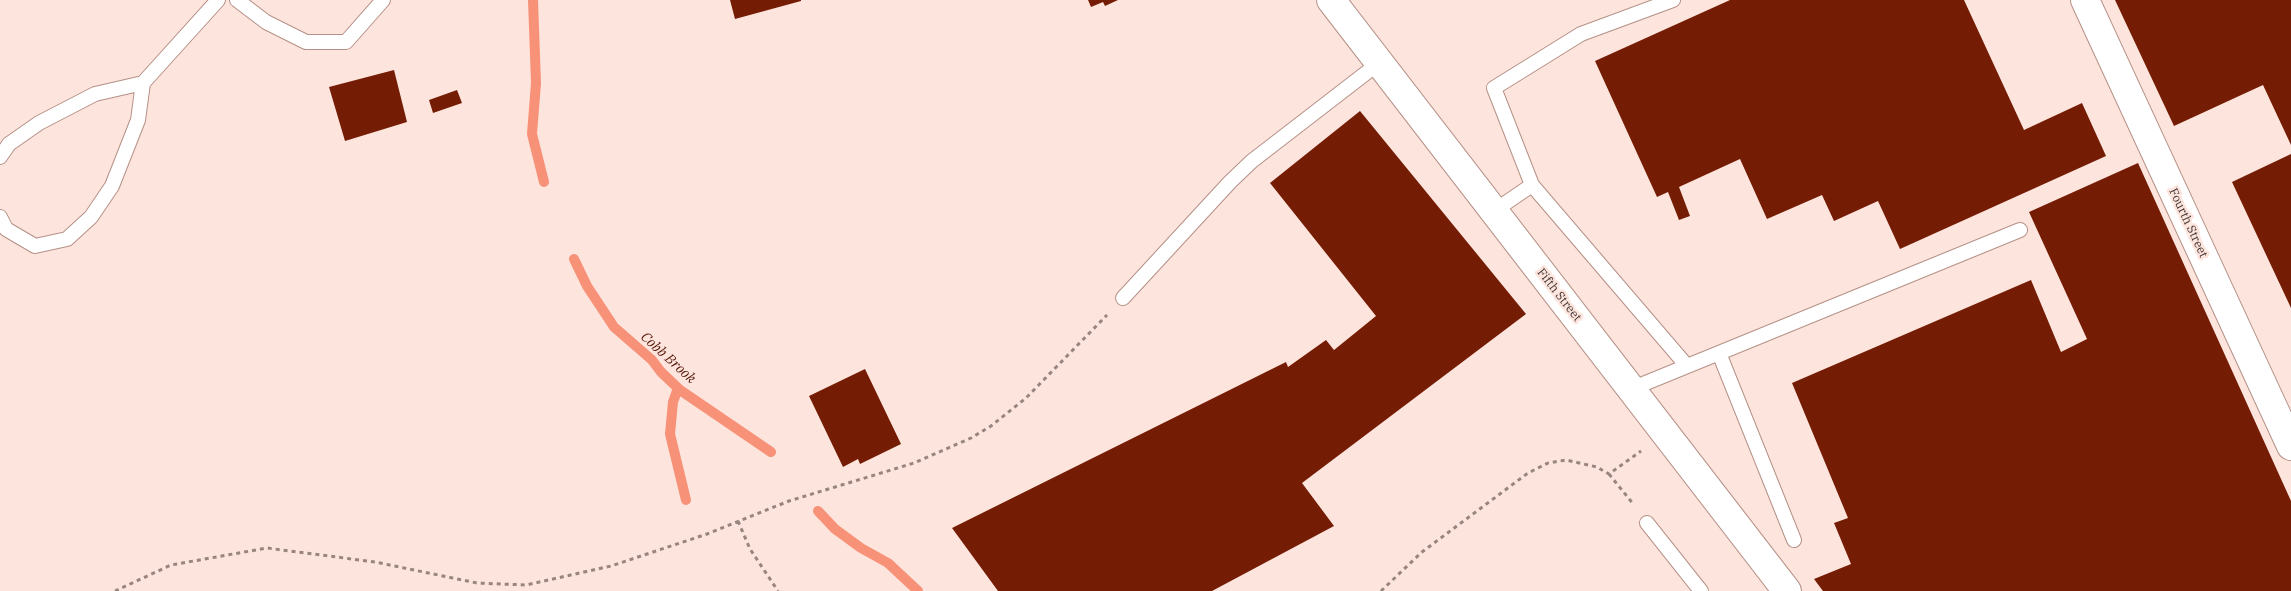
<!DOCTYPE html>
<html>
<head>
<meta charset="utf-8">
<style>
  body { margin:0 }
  canvas { display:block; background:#fde5de }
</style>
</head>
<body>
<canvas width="2291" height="591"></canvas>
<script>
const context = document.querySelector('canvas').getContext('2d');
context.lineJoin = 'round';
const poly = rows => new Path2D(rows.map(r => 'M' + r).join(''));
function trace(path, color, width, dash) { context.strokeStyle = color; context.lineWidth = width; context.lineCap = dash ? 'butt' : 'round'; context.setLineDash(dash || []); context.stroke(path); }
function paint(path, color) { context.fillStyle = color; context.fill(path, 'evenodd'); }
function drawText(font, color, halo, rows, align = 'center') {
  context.font = font + ' "IBM Plex Serif",serif'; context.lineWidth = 5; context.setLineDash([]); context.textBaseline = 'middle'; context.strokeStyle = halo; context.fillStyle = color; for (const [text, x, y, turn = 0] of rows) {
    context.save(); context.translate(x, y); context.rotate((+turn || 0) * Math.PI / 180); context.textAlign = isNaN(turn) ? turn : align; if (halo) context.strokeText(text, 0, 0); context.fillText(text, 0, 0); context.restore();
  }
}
const stream = poly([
  [533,0,536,83,532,134,544,182],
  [574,259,587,286,614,327,652,360,661,372,680,390,771,452],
  [678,388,673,402,670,434,686,500],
  [818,511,835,529,861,548,888,563,918,591]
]);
const building = poly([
  [730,0,801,0,801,1,735,19],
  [1088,0,1118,0,1105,6,1103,2,1091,7],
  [1730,0,1964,0,2024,130,2082,103,2106,156,1900,249,1878,201,1834,221,1822,195,1767,219,1740,159,1679,187,1690,216,1679,220,1668,192,1657,197,1595,61],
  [2115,0,2291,0,2291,145,2263,85,2174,126],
  [394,70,407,122,345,141,329,87],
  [457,90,462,103,433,113,429,100],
  [1360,111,1526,314,1302,483,1334,526,1212,591,998,591,952,528,1286,362,1288,367,1326,340,1334,350,1376,316,1270,183],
  [2291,154,2291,308,2232,182],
  [2138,163,2291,501,2291,591,1823,591,1814,579,1851,564,1834,523,1848,518,1792,383,2031,280,2061,352,2087,339,2029,212],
  [865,369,901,444,860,464,858,459,843,467,809,396]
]);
const path = poly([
  [1609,474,1634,505],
  [738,521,750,549,778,591],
  [115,591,171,565,267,548,375,562,477,583,526,585,611,566,707,534,789,501,914,463,971,438,991,426,1026,398,1107,315],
  [1381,591,1422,552,1528,473,1548,463,1566,460,1597,467,1609,474,1641,451]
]);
const lane = poly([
  [237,0,266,22,306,42,346,42,383,0],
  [0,157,9,144,39,123,95,94,143,83],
  [1532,185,1494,88,1581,34,1673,0],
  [1494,211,1532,185,1687,366],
  [0,217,6,229,35,246,67,239,91,217,112,186,138,120,143,83,218,0],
  [1123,298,1230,182,1252,161,1379,63],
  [1719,353,1794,540],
  [1631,389,2020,230],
  [1647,523,1701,591]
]);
const street = poly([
  [2085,0,2291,446]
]);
const secondary = poly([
  [1331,0,1787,591]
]);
const streetNames = [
  ["Fourth Street",2188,223,65],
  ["Fifth Street",1559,295,52]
];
const waterNames = [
  ["Cobb Brook",668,358,42]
];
trace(stream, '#f79279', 10);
paint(building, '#751c04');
trace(lane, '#b59086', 16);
trace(street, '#b59086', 30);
trace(secondary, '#b59086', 30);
trace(path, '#988580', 3, [4, 4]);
trace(lane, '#fff', 14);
trace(street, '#fff', 28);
trace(secondary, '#fff', 28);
drawText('12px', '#433430', '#fde5de', streetNames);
drawText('italic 14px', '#551809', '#fde5de', waterNames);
</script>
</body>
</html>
